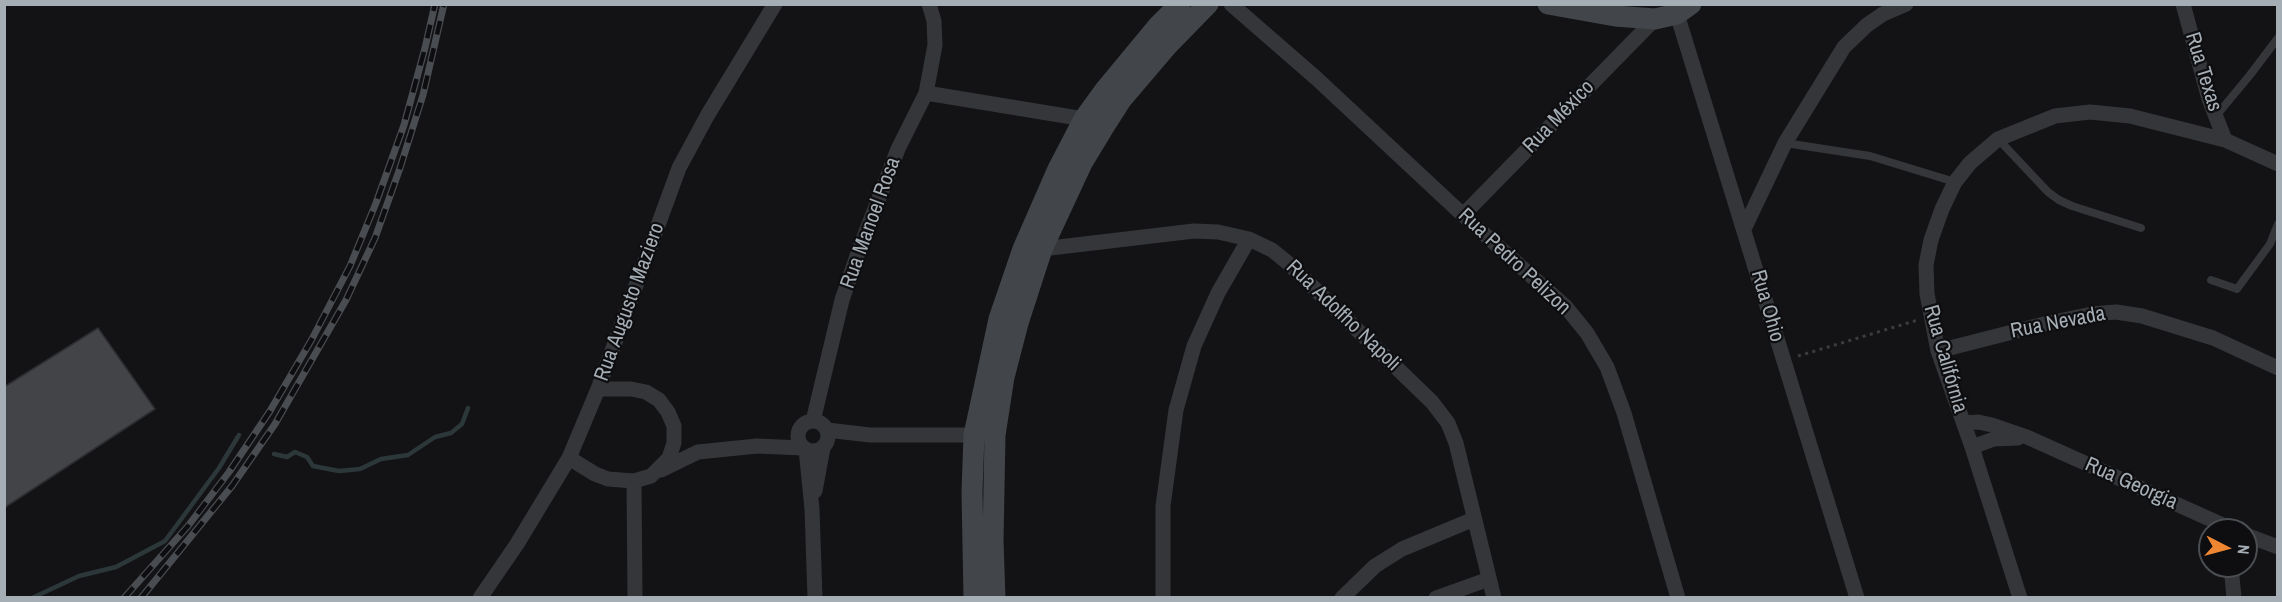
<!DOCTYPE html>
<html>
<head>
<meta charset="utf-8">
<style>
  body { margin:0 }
  #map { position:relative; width:2282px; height:602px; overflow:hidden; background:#131315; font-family:"Archivo Narrow",sans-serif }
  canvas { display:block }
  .frame { position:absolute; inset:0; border:6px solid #a5adb5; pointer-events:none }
  .north { position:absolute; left:2198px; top:518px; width:60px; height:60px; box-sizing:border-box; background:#0e0e10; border:2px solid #4a4e52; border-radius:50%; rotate:96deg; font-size:16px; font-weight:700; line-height:24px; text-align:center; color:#a5adb5 }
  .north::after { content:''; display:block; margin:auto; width:21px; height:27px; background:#ee8632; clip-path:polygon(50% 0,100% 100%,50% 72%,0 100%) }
</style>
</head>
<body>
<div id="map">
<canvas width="2282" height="602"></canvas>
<div class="frame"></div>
<div class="north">N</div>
</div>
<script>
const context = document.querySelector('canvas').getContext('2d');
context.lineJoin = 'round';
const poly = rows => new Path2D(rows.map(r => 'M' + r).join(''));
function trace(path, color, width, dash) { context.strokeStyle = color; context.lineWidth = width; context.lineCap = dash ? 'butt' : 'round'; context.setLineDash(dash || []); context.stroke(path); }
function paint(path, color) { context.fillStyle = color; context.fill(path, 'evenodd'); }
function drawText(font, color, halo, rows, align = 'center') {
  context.font = font + ' "Archivo Narrow",sans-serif'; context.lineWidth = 4.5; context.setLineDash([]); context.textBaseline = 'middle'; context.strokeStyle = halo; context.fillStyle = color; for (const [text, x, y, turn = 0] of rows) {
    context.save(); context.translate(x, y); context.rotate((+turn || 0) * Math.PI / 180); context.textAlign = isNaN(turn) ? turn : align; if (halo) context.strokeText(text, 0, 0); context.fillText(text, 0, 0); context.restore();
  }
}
const stream = poly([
  [274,454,287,457,295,452,307,457,313,466,339,471,360,469,381,459,408,455,435,437,451,433,462,424,468,408],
  [32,598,79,576,116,567,165,541,219,468,239,435]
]);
const building = poly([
  [98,328,155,409,4,508,4,387,98,328]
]);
const path = poly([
  [1798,356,1918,320]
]);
const lane = poly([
  [2216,116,2250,75,2278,38],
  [1998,139,2048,192,2059,200,2072,206,2141,228],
  [1785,143,1870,156,1955,182],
  [2211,280,2237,289,2270,244,2278,224]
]);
const street = poly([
  [1231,4,1316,78,1463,215,1565,306,1587,333,1607,367,1624,413,1678,598],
  [2183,4,2209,99,2225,140],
  [1677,14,1857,598],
  [926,93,1084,119],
  [1463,215,1655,19],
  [1744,229,1785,143,1844,47,1867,25,1883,14,1906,4],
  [1042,249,1194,231,1218,232,1249,239,1272,250,1288,263,1432,402,1448,423,1456,443,1494,598],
  [1938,351,2044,324,2092,314,2116,312,2142,316,2213,338,2278,368],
  [813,421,842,300,859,250,898,149,926,93,935,45,934,21,929,4],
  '798 436a15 15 0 1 1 30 0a15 15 0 1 1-30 0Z',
  [1964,423,1978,422,1992,425,2027,437,2234,530],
  [827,430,870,435,982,435],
  [1972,447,1994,439,2018,438],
  [806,449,812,509,815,598],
  [569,458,595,474,608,479,634,481,651,476,669,458,674,443,674,426,668,412,659,400,646,392,631,389,598,389],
  [661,470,698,452,757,446,803,448],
  [634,481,635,598],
  [815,491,823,448],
  [2246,535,2278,547],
  [2231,566,2234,598],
  [480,598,517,544,569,458,598,389,679,168,707,116,775,4],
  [1163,598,1163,506,1176,410,1194,346,1218,293,1249,239],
  [1342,598,1375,566,1402,549,1474,519],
  [1436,598,1489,579],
  [2020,598,1972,447,1938,351,1927,294,1926,265,1931,240,1942,209,1955,182,1970,163,1998,139,2055,116,2090,112,2130,116,2225,140,2278,164]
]);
const secondary = poly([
  [1548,4,1615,16,1655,19,1677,14,1691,4],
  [974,598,972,492,974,435,999,319,1023,249,1058,169,1084,119,1105,90,1158,26,1180,4],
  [995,598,993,541,995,435,1004,377,1018,323,1042,249,1082,163,1105,125,1121,100,1167,46,1208,4]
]);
const rail = poly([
  [124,598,188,526,229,472,270,411,312,339,350,266,376,203,404,125,425,48,435,4],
  [141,598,232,486,275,424,346,300,375,238,400,168,423,95,444,4]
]);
const streetNames = [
  ["Rua Texas",2203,72,73],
  ["Rua México",1559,117,-46],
  ["Rua Manoel Rosa",871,223,-70],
  ["Rua Pedro Pelizon",1514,262,43],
  ["Rua Augusto Maziero",630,302,-70],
  ["Rua Ohio",1767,306,74],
  ["Rua Adolfho Napoli",1343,316,44],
  ["Rua Nevada",2058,323,-11],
  ["Rua Califórnia",1945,359,74],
  ["Rua Georgia",2131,484,24]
];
trace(stream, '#2c373a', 4.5);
paint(building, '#424448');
trace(building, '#2d2e31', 1.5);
trace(path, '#3a3d40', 3, [3, 4.5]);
trace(lane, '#343639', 8);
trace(street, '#343639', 15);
trace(secondary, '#424549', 21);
trace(rail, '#494c50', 7);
trace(rail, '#0e0e10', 4.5, [14]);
drawText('21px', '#a5adb5', '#0e0e10', streetNames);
</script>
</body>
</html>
